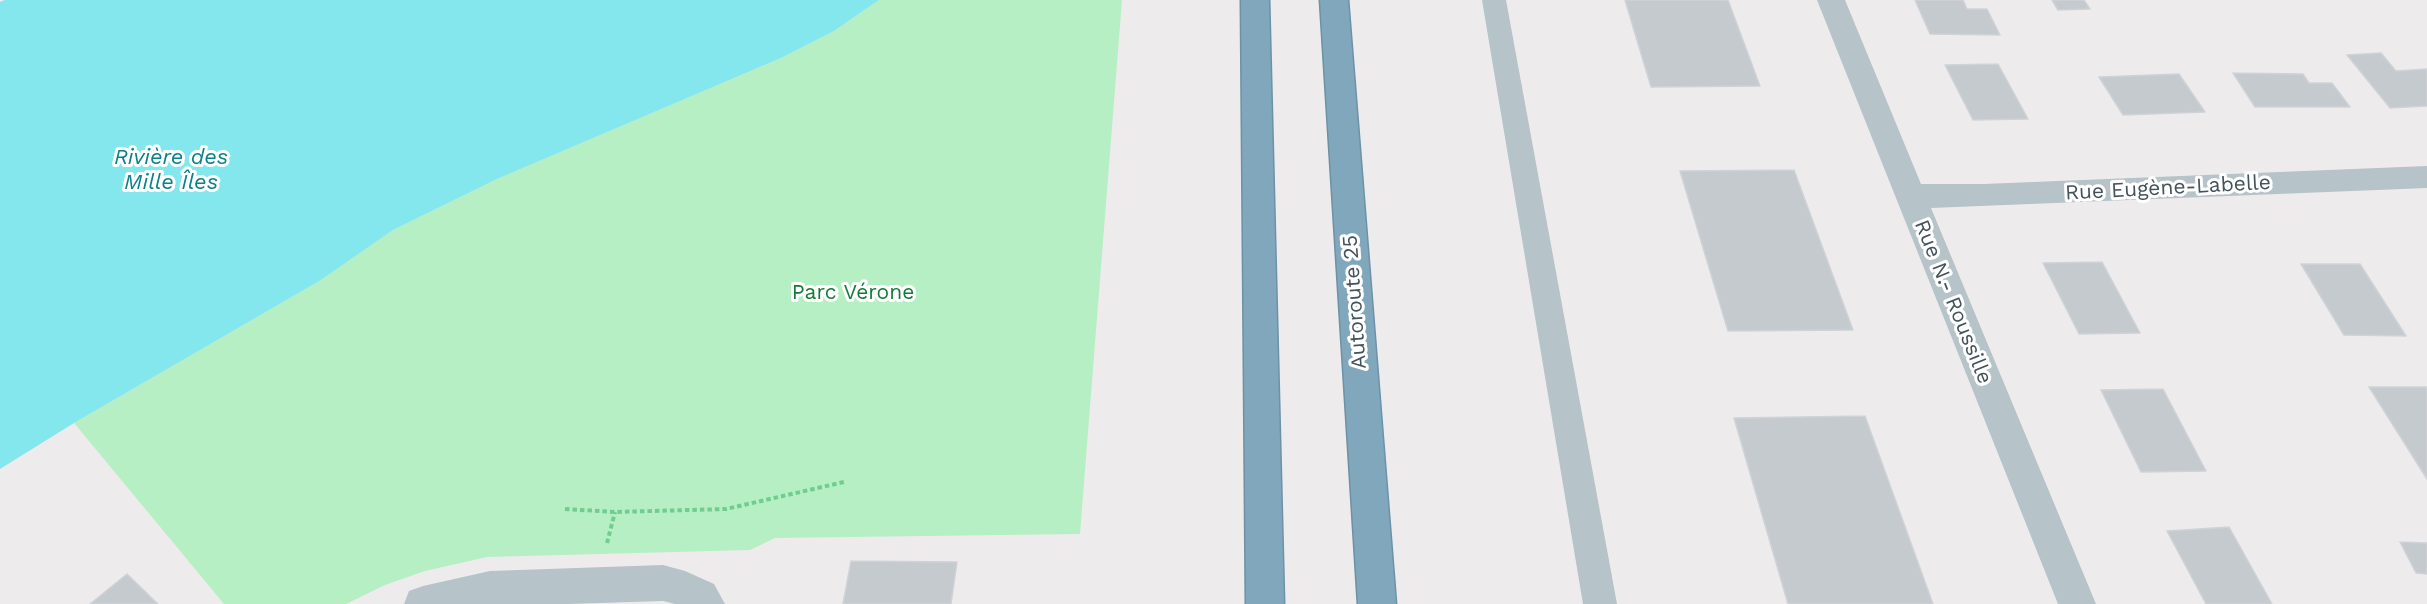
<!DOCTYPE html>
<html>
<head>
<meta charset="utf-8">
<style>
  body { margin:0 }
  canvas { display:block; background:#eeebec }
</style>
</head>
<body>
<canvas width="2427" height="604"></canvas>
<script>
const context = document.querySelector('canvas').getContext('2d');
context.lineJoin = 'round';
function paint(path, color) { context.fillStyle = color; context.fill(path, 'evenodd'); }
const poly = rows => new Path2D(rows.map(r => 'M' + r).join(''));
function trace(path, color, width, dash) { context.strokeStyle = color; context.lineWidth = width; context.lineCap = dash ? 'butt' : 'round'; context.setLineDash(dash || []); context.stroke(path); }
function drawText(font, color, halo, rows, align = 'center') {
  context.font = font + ' "Work Sans",sans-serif'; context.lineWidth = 6; context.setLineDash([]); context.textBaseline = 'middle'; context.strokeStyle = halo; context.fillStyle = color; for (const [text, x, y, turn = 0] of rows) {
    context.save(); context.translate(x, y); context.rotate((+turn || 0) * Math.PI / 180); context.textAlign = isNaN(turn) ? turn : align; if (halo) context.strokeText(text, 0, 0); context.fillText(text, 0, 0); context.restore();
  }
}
const green = poly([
  [879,0,1122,0,1080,534,775,538,750,550,487,557,425,571,385,585,346,604,224,604,74,423,321,280,393,230,497,179,781,58,834,31]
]);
const water = poly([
  [5,0,879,0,834,31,781,58,497,179,393,230,321,280,74,423,0,469,0,2]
]);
const building = poly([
  [1625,0,1728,0,1760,86,1651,87,1625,0],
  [1915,0,1963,0,1967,9,1987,9,2000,35,1930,34,1915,0],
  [2052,0,2084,0,2090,9,2058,10,2052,0],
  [2381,53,2396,71,2427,69,2427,106,2390,108,2347,55,2381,53],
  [1998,64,2028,119,1973,120,1945,65,1998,64],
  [2233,73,2303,74,2309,83,2332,83,2350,107,2255,107,2233,73],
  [2179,74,2205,112,2123,115,2099,77,2179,74],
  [1794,170,1853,330,1728,331,1680,171,1794,170],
  [2102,262,2140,333,2079,334,2043,263,2102,262],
  [2301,264,2360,264,2406,336,2344,335,2301,264],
  [2369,387,2427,387,2427,479,2369,387],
  [2163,389,2206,471,2141,472,2101,390,2163,389],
  [1865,416,1933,604,1788,604,1734,418,1865,416],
  [2229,527,2272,604,2206,604,2167,531,2229,527],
  [2400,542,2427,543,2427,574,2416,573,2400,542],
  [851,561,957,562,951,604,843,604,851,561],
  [127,574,158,604,90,604,127,574]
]);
const path = poly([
  [565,509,615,512,726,509,844,482],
  [607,543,615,512]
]);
const service = poly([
  [1482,0,1506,0,1617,604,1583,604,1482,0]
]);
const minor = poly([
  [1817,0,1845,0,1921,184,1984,184,2427,166,2427,188,1931,208,2096,604,2058,604,1817,0],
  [663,565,685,571,714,584,725,604,675,604,663,601,568,604,404,604,409,591,423,586,490,571,663,565]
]);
const motorway = poly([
  [1241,0,1269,0,1284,604,1246,604,1241,0],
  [1320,0,1348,0,1396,604,1358,604,1320,0]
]);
const streetNames = [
  ["Rue Eugène-Labelle",2168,188,-3],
  ["Autoroute 25",1355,302,-94],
  ["Rue N.- Roussille",1953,302,68]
];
const parkNames = [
  ["Parc Vérone",853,293]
];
const waterNames = [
  ["Rivière des",171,158],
  ["Mille Îles",171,183]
];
paint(green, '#b7efc4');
paint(water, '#83e7ed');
paint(building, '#c5cacf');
trace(building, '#cfd3d8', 1.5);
trace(motorway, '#6d92a8', 3);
trace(path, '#6fcd90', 4, [4.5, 3]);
paint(service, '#b6c3c9');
paint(minor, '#b6c3c9');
paint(motorway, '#81a7bc');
drawText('21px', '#445259', '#fff', streetNames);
drawText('21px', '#147a38', '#fff', parkNames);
drawText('italic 22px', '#0b8189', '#fff', waterNames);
</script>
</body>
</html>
